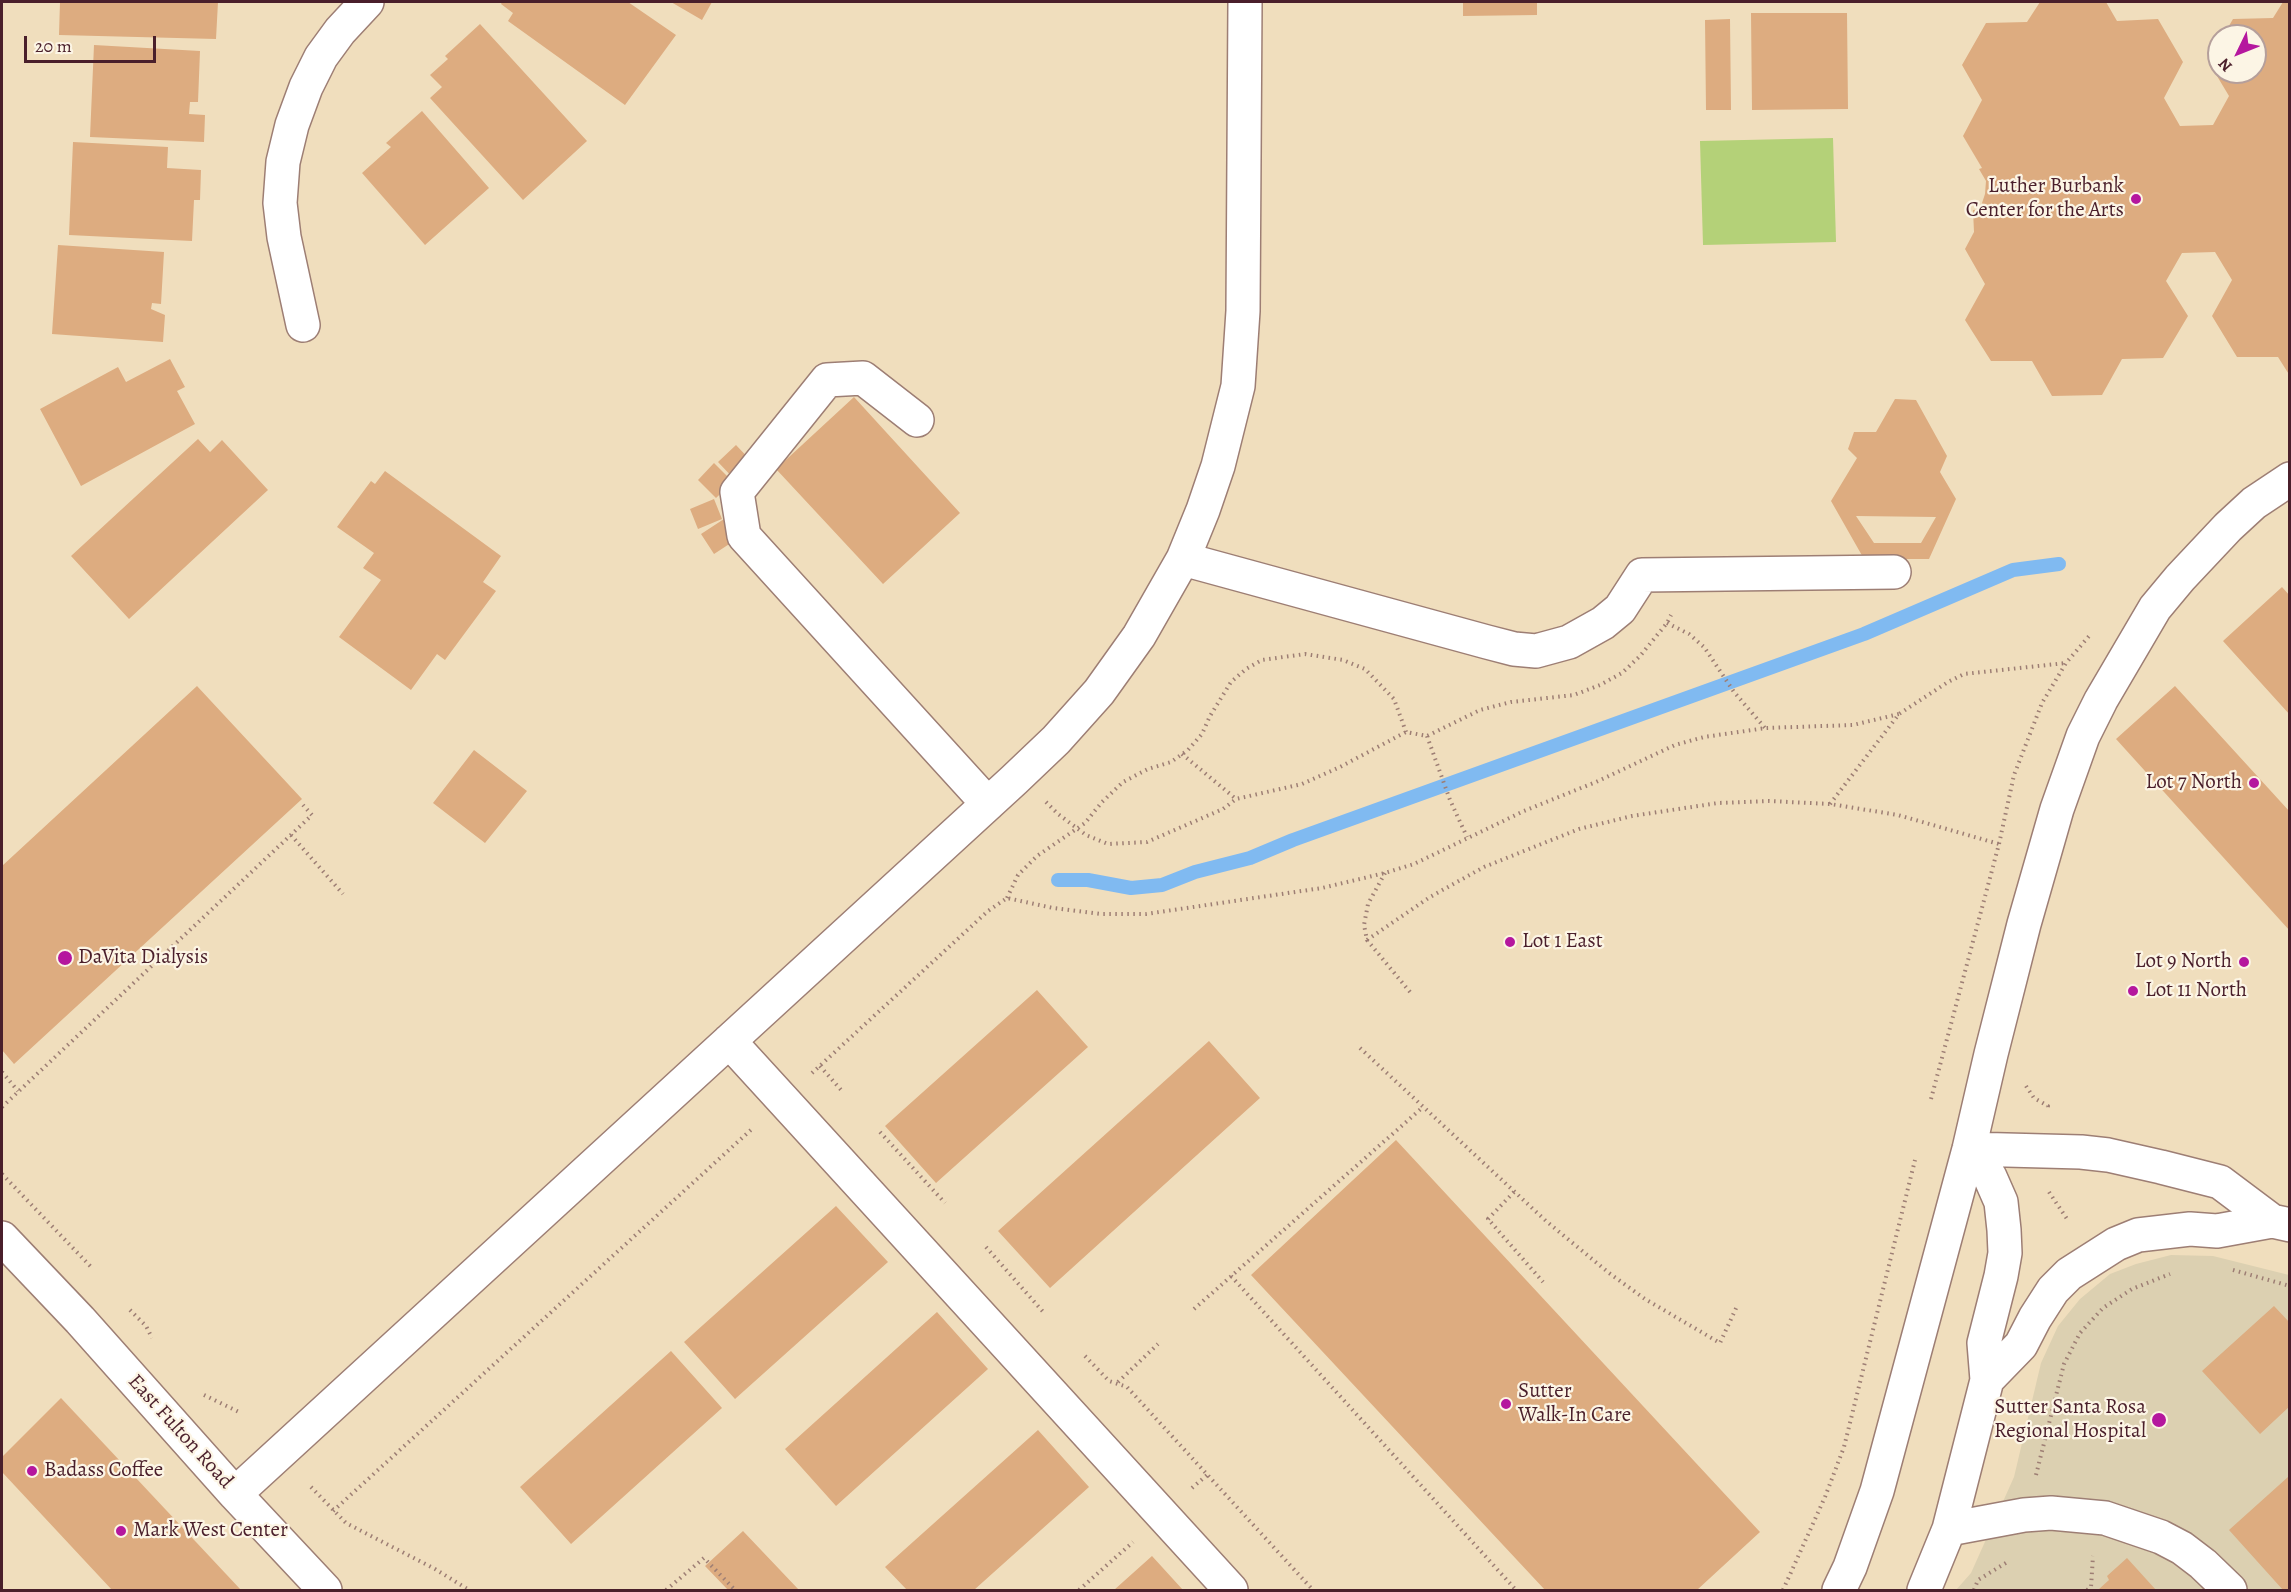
<!DOCTYPE html>
<html>
<head>
<meta charset="utf-8">
<style>
  body { margin:0 }
  #map { position:relative; width:2291px; height:1592px; overflow:hidden; background:#f0debd; font-family:Alegreya,serif }
  canvas { display:block }
  .frame { position:absolute; inset:0; border:3px solid #4a1f2b; pointer-events:none }
  .north { position:absolute; left:2207px; top:24px; width:60px; height:60px; box-sizing:border-box; background:#fcf5e5; border:2px solid #b59f9b; border-radius:50%; rotate:227deg; font-size:16px; font-weight:700; line-height:24px; text-align:center; color:#4a1f2b }
  .north::after { content:''; display:block; margin:auto; width:21px; height:27px; background:#b5179e; clip-path:polygon(50% 0,100% 100%,50% 72%,0 100%) }
  .scale { position:absolute; left:24px; top:36px; width:132px; height:27px; box-sizing:border-box; border:3px solid #4a1f2b; border-top:0; padding-left:8px; font-size:18px; line-height:21px; white-space:nowrap; color:#4a1f2b; -webkit-text-stroke:4px #fcf5e5; paint-order:stroke }
</style>
</head>
<body>
<div id="map">
<canvas width="2291" height="1592"></canvas>
<div class="frame"></div>
<div class="north">N</div>
<div class="scale">20 m</div>
</div>
<script>
const context = document.querySelector('canvas').getContext('2d');
context.lineJoin = 'round';
function paint(path, color) { context.fillStyle = color; context.fill(path, 'evenodd'); }
const poly = rows => new Path2D(rows.map(r => 'M' + r).join(''));
function trace(path, color, width, dash) { context.strokeStyle = color; context.lineWidth = width; context.lineCap = dash ? 'butt' : 'round'; context.setLineDash(dash || []); context.stroke(path); }
function drawText(font, color, halo, rows, align = 'center') {
  context.font = font + ' Alegreya,serif'; context.lineWidth = 4.5; context.setLineDash([]); context.textBaseline = 'middle'; context.strokeStyle = halo; context.fillStyle = color; for (const [text, x, y, turn = 0] of rows) {
    context.save(); context.translate(x, y); context.rotate((+turn || 0) * Math.PI / 180); context.textAlign = isNaN(turn) ? turn : align; if (halo) context.strokeText(text, 0, 0); context.fillText(text, 0, 0); context.restore();
  }
}
const built = poly([
  [2171,1255,2213,1256,2289,1275,2289,1590,1956,1590,1971,1573,2014,1477,2041,1363,2058,1326,2080,1299,2110,1274,2136,1264]
]);
const green = poly([
  [1833,138,1836,242,1703,245,1700,141]
]);
const stream = poly([
  [1058,880,1088,880,1131,888,1162,885,1195,872,1250,858,1293,840,1864,634,2013,570,2059,564]
]);
const building = poly([
  [60,2,218,2,216,39,59,35],
  [502,2,628,2,676,35,625,105,508,21,513,13,501,4],
  [671,2,712,2,702,20],
  [1463,2,1537,2,1537,15,1463,16],
  [2040,2,2106,2,2117,21,2158,19,2183,62,2164,98,2180,126,2213,125,2229,96,2208,61,2219,42,2219,72,2255,72,2255,36,2223,36,2233,19,2273,18,2283,2,2290,2,2290,376,2278,357,2237,357,2212,316,2232,280,2215,252,2182,253,2166,281,2188,316,2163,358,2122,359,2102,395,2052,396,2032,361,1991,361,1965,320,1985,284,1965,249,1974,232,1973,210,1983,209,1985,206,1982,203,1985,194,1986,181,1979,169,1982,168,1963,136,1982,100,1962,65,1986,23,2027,22],
  [1751,13,1847,13,1848,109,1752,110],
  [1730,19,1731,110,1706,110,1705,20],
  [480,24,587,141,523,200,430,98,442,87,430,75,448,59,445,56],
  [94,45,200,51,198,102,190,102,189,114,205,115,204,142,90,137],
  [422,111,489,188,425,245,362,173,391,147,386,143],
  [73,142,168,147,167,168,201,170,200,200,194,200,192,241,69,235],
  [58,245,164,252,161,304,152,303,151,309,165,315,163,342,52,334],
  [170,359,185,387,177,391,195,424,81,486,40,409,118,367,126,382],
  [854,397,960,513,883,584,776,469],
  [1895,399,1916,400,1947,456,1940,472,1956,499,1929,559,1864,559,1831,501,1857,458,1848,449,1854,432,1876,432],
  [1856,516,1936,517,1921,543,1874,543],
  [198,439,210,452,222,440,268,490,129,619,71,556],
  [736,445,754,464,735,480,718,462],
  [714,463,733,482,716,498,698,480],
  [385,471,501,556,483,582,496,591,445,660,437,654,411,690,339,637,381,580,363,568,374,553,337,527,371,481,375,484],
  [714,499,722,519,698,529,690,509],
  [724,519,737,539,714,554,701,534],
  [2282,587,2290,596,2290,715,2223,641],
  [197,686,302,799,14,1064,2,1050,2,866],
  [2175,686,2290,812,2290,931,2116,739],
  [474,750,527,791,485,843,433,803],
  [1037,990,1088,1047,936,1183,885,1126],
  [1209,1041,1260,1098,1050,1288,998,1231],
  [1396,1140,1760,1532,1697,1590,1545,1590,1251,1275],
  [836,1206,888,1262,735,1399,684,1342],
  [2274,1306,2290,1323,2290,1406,2260,1434,2202,1371],
  [937,1312,988,1369,836,1506,785,1449],
  [671,1351,722,1408,571,1544,520,1487],
  [61,1398,241,1590,112,1590,2,1472,2,1457],
  [1038,1430,1089,1487,974,1590,907,1590,885,1567],
  [2288,1477,2290,1590,2283,1590,2229,1530],
  [743,1531,799,1590,728,1590,705,1566],
  [1152,1556,1183,1590,1114,1590],
  [2127,1558,2156,1590,2098,1590,2109,1580,2107,1576]
]);
const path = poly([
  [1667,623,1689,634,1704,647,1734,692,1765,728],
  [1427,736,1450,800,1467,837],
  [1182,754,1236,799],
  [1046,802,1058,814,1086,835,1108,844,1147,842,1223,809,1236,799,1302,784,1340,767,1406,732,1427,736,1480,710,1511,702,1574,695,1600,685,1622,673,1640,656,1667,623,1671,615],
  [1830,804,1899,714,1948,682,1964,674,2066,663],
  [291,835,343,894],
  [1385,873,1368,904,1364,925,1367,940,1410,992],
  [1007,898,1018,875,1037,856,1085,823,1102,802,1123,782,1148,769,1171,762,1188,750,1202,734,1210,716,1231,682,1246,669,1262,660,1305,654,1343,660,1365,669,1394,699,1406,732],
  [1367,940,1430,897,1484,867,1579,829,1632,816,1718,803,1769,801,1830,804,1898,815,1999,844],
  [1360,1048,1546,1221,1609,1273,1645,1299,1720,1343,1738,1304],
  [820,1066,842,1091],
  [2,1072,18,1091],
  [812,1073,988,911,1007,898,1053,908,1101,914,1146,914,1322,888,1385,873,1414,864,1524,811,1596,782,1675,745,1704,737,1766,728,1853,725,1899,714],
  [2026,1086,2034,1098,2048,1106,2047,1110],
  [1931,1099,1999,844,2014,775,2042,703,2066,663,2090,635],
  [2,1107,312,815,303,805],
  [880,1132,945,1203],
  [2,1174,93,1269],
  [1514,1192,1488,1219,1543,1282],
  [2049,1192,2067,1219],
  [986,1247,1045,1314],
  [2233,1270,2290,1286],
  [1231,1276,1516,1590],
  [1194,1309,1422,1108],
  [130,1310,146,1326,152,1338],
  [1085,1356,1109,1381,1127,1387,1312,1589],
  [1118,1382,1158,1344],
  [204,1395,241,1413],
  [2036,1475,2064,1364,2080,1333,2103,1308,2132,1289,2170,1274],
  [311,1487,346,1523,435,1569,469,1590],
  [1192,1488,1207,1475],
  [333,1511,753,1128],
  [666,1590,704,1558,735,1590],
  [1079,1590,1133,1542],
  [1783,1590,1825,1497,1844,1447,1915,1160],
  [1974,1590,1978,1580,2009,1561],
  [2087,1590,2091,1587,2093,1556]
]);
const minor = poly([
  [303,325,284,237,280,203,283,162,292,125,306,87,321,57,340,31,367,2],
  [917,420,863,378,827,380,737,492,744,536,988,804],
  [1183,559,1487,642,1514,649,1536,651,1569,642,1603,623,1620,609,1642,575,1894,572],
  [729,1041,1231,1590],
  [1969,1149,2081,1152,2108,1155,2161,1167,2220,1182,2272,1221],
  [1969,1149,1990,1177,2001,1202,2004,1230,2005,1253,2001,1276,1984,1343,1987,1380],
  [2,1238,80,1320,235,1494,325,1590],
  [235,1494,1014,780,1056,740,1099,692,1139,636,1183,559,1203,510,1218,466,1238,386,1243,311,1245,2],
  [1949,1529,2024,1515,2051,1513,2105,1518,2161,1537,2182,1548,2203,1564,2230,1590],
  [1839,1590,1850,1567,1877,1491,1969,1149,1991,1054,2024,924,2057,809,2083,736,2101,700,2155,608,2180,578,2228,527,2254,503,2290,479],
  [1924,1590,1949,1529,1987,1380,2021,1345,2035,1318,2053,1290,2069,1274,2116,1244,2138,1235,2190,1229,2217,1231,2272,1221,2290,1225]
]);
const markers = [
  [2136,199,6,"#b5179e"],
  [2254,783,6,"#b5179e"],
  [1510,942,6,"#b5179e"],
  [65,958,8,"#b5179e"],
  [2244,962,6,"#b5179e"],
  [2133,991,6,"#b5179e"],
  [1506,1404,6,"#b5179e"],
  [2159,1420,8,"#b5179e"],
  [32,1471,6,"#b5179e"],
  [121,1531,6,"#b5179e"]
];
const poiNames = [
  ["Luther Burbank",2124,187,"right"],
  ["Center for the Arts",2124,211,"right"],
  ["Lot 7 North",2242,783,"right"],
  ["Lot 1 East",1522,942],
  ["DaVita Dialysis",78,958],
  ["Lot 9 North",2232,962,"right"],
  ["Lot 11 North",2145,991],
  ["Sutter",1518,1392],
  ["Walk-In Care",1518,1416],
  ["Sutter Santa Rosa",2146,1408,"right"],
  ["Regional Hospital",2146,1432,"right"],
  ["Badass Coffee",44,1471],
  ["Mark West Center",133,1531]
];
const streetNames = [
  ["East Fulton Road",180,1432,48]
];
paint(built, '#dcd0b1');
paint(green, '#b4d178');
trace(stream, '#80baf1', 14);
paint(building, '#ddac80');
trace(minor, '#9d7e74', 36);
trace(path, '#9d7e74', 4, [1.5, 4.5]);
trace(minor, '#fff', 33);
for (const [x, y, r, color] of markers) { const dot = new Path2D(); dot.arc(x, y, r, 0, 2 * Math.PI); context.fillStyle = color; context.fill(dot); trace(dot, '#fcf5e5', 2); }
drawText('21px', '#4a1f2b', '#fcf5e5', poiNames, 'left');
drawText('21px', '#4a1f2b', '#fcf5e5', streetNames);
</script>
</body>
</html>
